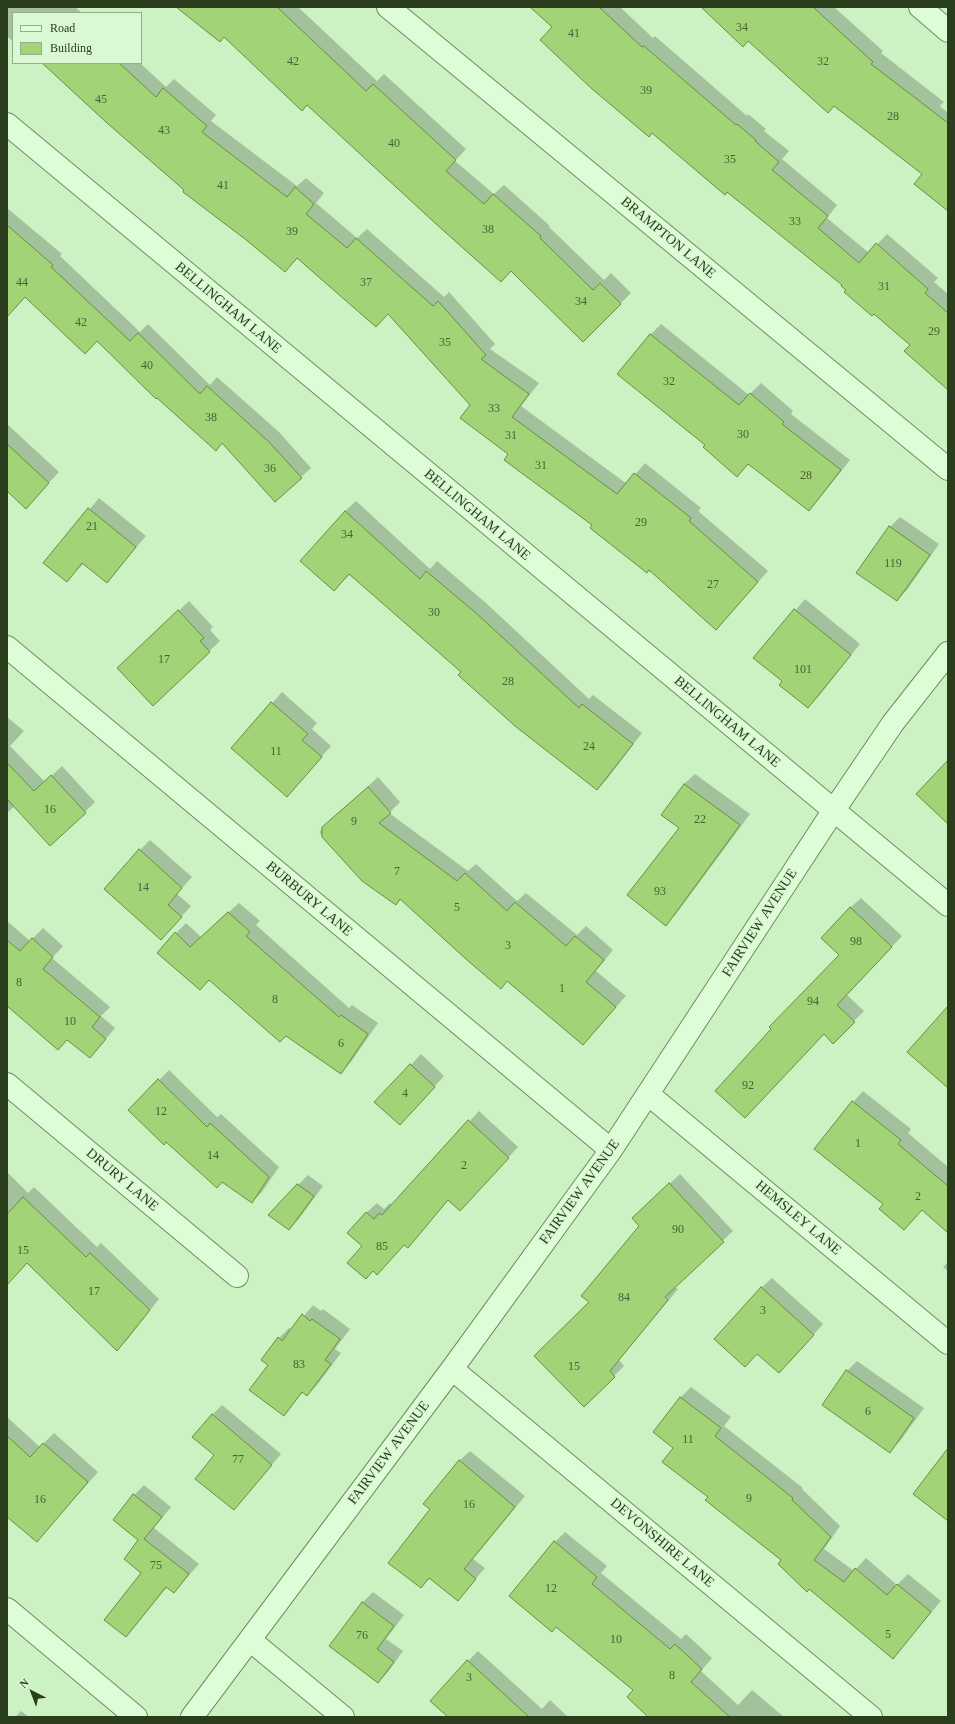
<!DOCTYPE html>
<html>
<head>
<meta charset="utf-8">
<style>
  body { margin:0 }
  #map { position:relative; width:955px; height:1724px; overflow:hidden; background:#ccf2c4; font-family:"Times New Roman",serif }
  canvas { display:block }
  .frame { position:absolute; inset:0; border:8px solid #2a3d1d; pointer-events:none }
  .legend { position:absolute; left:12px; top:12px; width:130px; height:52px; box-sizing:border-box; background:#daf8d4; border:1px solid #94ad8b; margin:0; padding:5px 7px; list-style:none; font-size:12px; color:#2a3d1d }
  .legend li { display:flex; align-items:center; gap:8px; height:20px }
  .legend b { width:20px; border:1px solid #94ad8b }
  .north { position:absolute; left:12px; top:1672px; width:40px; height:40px; -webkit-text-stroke:3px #daf8d4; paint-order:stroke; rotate:318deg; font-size:11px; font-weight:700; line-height:16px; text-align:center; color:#2a3d1d }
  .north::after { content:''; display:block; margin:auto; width:14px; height:18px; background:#2a3d1d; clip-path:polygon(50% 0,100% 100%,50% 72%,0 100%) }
</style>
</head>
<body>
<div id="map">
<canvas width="955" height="1724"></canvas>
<div class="frame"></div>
<ul class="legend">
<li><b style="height:5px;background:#dffcd8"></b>Road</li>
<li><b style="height:11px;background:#a2d376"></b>Building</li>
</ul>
<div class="north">N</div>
</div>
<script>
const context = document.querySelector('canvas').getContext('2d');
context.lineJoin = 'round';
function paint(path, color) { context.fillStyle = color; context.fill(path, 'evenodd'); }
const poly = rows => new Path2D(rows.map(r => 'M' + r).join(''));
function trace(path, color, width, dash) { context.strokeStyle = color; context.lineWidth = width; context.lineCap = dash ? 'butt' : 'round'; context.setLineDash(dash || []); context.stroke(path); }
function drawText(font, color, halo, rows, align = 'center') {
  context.font = font + ' "Times New Roman",serif'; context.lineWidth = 3; context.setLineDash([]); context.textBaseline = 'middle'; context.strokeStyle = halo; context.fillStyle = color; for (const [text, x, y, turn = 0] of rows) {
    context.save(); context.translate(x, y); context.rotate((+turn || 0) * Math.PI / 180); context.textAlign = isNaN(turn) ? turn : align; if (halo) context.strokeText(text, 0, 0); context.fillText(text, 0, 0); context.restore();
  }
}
const shadow = poly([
  [7,7,75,7,82,13,13,13,13,42,7,36],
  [180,7,298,7,377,81,384,74,466,149,455,161,494,194,504,185,550,226,549,227,604,280,611,273,631,293,583,341,511,270,224,36],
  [532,7,620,7,653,38,655,36,747,116,748,114,766,129,764,131,789,151,782,159,837,205,827,218,869,253,887,234,938,278,934,282,948,294,948,387,911,345,847,290,843,285],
  [702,7,834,7,883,51,881,53,944,102,940,106,948,113,948,210,924,174,748,40],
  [44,63,140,63,166,87,174,79,216,115,211,121,297,186,306,178,324,193,316,203,357,238,367,229,444,297,449,292,495,344,490,349,539,383,521,406,627,484,645,463,701,508,698,511,768,571,726,618,649,569,510,454,471,405,388,313,298,258,285,271,186,190],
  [7,208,62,254,60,256,140,332,148,324,210,385,217,377,279,432,311,468,301,477,223,442,216,449,97,340,25,296,7,299],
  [661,324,749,395,761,383,793,411,791,414,850,460,819,499,809,509,749,463,707,444,619,374,651,334],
  [7,424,59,472,36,497,7,490],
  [99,498,146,536,107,582,84,563,67,581,45,563],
  [356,501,430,569,437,561,486,603,589,699,593,695,642,733,607,779,597,789,350,574,334,590,345,511],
  [900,517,939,544,907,590,897,600,890,527],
  [805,599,860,644,818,697,807,707,783,681,755,658],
  [189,601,213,627,210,630,220,641,153,705,129,658],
  [282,692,317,723,312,729,331,746,297,785,232,748],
  [7,717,24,731,10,746,45,782,62,766,95,802,85,812,15,806,7,813],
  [695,774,750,814,676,914,666,924,680,828,684,784],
  [378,777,400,802,389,813,468,871,476,864,517,901,526,893,577,935,586,926,613,950,596,971,626,996,583,1044,508,980,401,899,396,904,363,880,319,832],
  [150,840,192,877,177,894,191,906,161,939,140,850],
  [861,898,902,936,847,995,864,1011,833,1042,840,955,850,908],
  [239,903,260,921,256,925,349,1008,352,1005,378,1023,351,1062,341,1073,286,1035,280,1041,176,933,186,923,201,937],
  [7,921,30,941,43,928,63,946,52,958,110,1007,101,1016,115,1028,100,1046,68,1039,9,1006,7,1008],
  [421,1054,444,1076,410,1114,411,1065],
  [169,1070,217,1117,221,1114,279,1167,262,1192,252,1202,166,1141,130,1110],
  [863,1091,911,1129,908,1133,948,1167,948,1211,922,1209,904,1229,884,1204,815,1149,853,1102],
  [479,1111,518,1147,470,1199,449,1199,408,1247,404,1244,364,1246,366,1213,377,1203,384,1209,390,1203,392,1205],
  [7,1172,28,1193,34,1187,97,1247,101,1243,159,1299,127,1340,117,1350,28,1262,13,1277,7,1271],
  [680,1174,733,1231,674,1287,678,1289,619,1360,624,1366,584,1406,590,1302,641,1226,644,1208],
  [308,1175,323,1186,299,1219,289,1229,298,1185],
  [948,1262,948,1271,943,1267],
  [772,1278,823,1324,790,1362,761,1288],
  [313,1305,321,1311,323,1309,350,1329,335,1349,341,1353,317,1385,307,1395,303,1392,284,1415,270,1365,279,1338,289,1328,292,1330],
  [857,1361,924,1408,900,1441,890,1451,823,1404,847,1371],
  [691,1387,731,1417,724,1426,803,1488,802,1489,840,1526,824,1549,854,1571,866,1558,897,1585,908,1574,941,1601,893,1657,709,1496,675,1447,654,1432,681,1397],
  [222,1405,281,1454,234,1509,216,1455,212,1415],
  [7,1417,40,1447,54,1433,98,1472,37,1541,7,1515],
  [470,1451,525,1496,473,1559,485,1568,458,1599,430,1578,421,1587,431,1509,459,1461],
  [144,1485,171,1507,154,1528,199,1564,174,1592,167,1587,136,1625,126,1635,143,1573,134,1495],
  [565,1532,607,1566,601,1573,681,1639,686,1634,712,1658,701,1671,738,1705,752,1690,784,1717,650,1717,555,1542],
  [373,1592,404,1615,386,1639,403,1651,388,1672,378,1682,330,1646,363,1602],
  [478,1651,542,1709,550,1700,568,1717,449,1717,468,1661],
  [21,1711,29,1717,15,1717]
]);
const building = poly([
  [176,7,277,7,366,91,373,84,456,160,446,171,484,204,493,194,541,236,540,238,593,290,600,283,621,304,583,342,511,271,501,282,435,223,307,105,302,111,224,37,220,42,176,7],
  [530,7,599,7,642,47,644,46,736,125,737,124,756,140,755,141,779,162,772,170,828,216,818,228,859,263,876,243,928,289,925,293,948,313,948,390,904,351,910,345,874,314,872,316,844,292,846,290,841,286,842,285,727,192,725,195,652,133,649,137,591,88,540,40,552,27,530,7],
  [701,7,813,7,873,62,871,64,948,123,948,211,914,184,922,174,834,106,828,113,748,41,743,47,701,7],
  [42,63,119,63,156,97,163,88,207,126,202,132,287,197,295,187,314,204,306,214,347,248,356,238,433,306,438,301,486,355,481,359,529,394,512,417,617,494,634,473,691,518,689,521,758,582,716,630,649,570,647,573,590,528,592,525,504,460,508,454,460,418,470,405,388,314,376,327,297,258,285,272,245,239,183,192,184,190,107,123,42,63],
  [7,225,53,265,51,267,130,341,138,333,200,394,207,386,269,442,302,478,275,502,222,443,216,451,157,398,156,399,97,341,85,354,25,297,7,317,7,225],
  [650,334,739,405,750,393,784,422,782,424,841,470,809,511,748,464,737,477,703,447,705,445,617,374,650,334],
  [7,444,49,483,26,509,7,491,7,444],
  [88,508,136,547,107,583,82,563,67,582,43,563,88,508],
  [345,511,420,579,426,571,476,613,579,708,582,704,633,744,597,790,515,726,458,675,461,672,349,574,334,591,300,561,345,511],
  [889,526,930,555,897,601,856,573,889,526],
  [794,609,851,655,808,708,779,685,782,681,753,658,794,609],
  [178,610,204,638,200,641,210,652,153,706,117,668,178,610],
  [271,702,308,734,302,740,322,757,287,797,231,748,271,702],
  [948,760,948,824,916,794,948,760],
  [7,763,34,791,51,775,86,813,50,846,7,799,7,763],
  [684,784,740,825,666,926,627,895,679,828,661,815,684,784],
  [368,787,391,813,379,823,457,881,465,873,507,911,515,902,566,946,575,936,604,960,586,982,616,1007,583,1045,507,981,501,989,467,960,400,899,396,905,362,881,322,837,322,827,368,787],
  [139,849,182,888,168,905,182,917,161,940,104,889,139,849],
  [850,907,892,947,837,1005,855,1022,833,1044,824,1034,745,1118,715,1091,771,1029,769,1027,839,955,821,938,850,907],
  [228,912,250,932,246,936,339,1017,341,1015,368,1034,341,1074,286,1036,280,1042,209,980,200,990,157,953,175,932,190,947,228,912],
  [32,938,53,957,43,969,100,1017,92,1027,106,1039,90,1058,67,1040,58,1050,7,1006,7,940,20,951,32,938],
  [948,1006,948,1088,907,1052,948,1006],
  [410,1064,435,1087,400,1125,374,1102,410,1064],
  [158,1079,207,1127,210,1123,269,1177,252,1203,222,1182,217,1188,166,1142,164,1145,128,1110,158,1079],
  [852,1101,901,1140,898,1144,948,1186,948,1233,922,1210,904,1230,879,1209,883,1204,814,1149,852,1101],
  [468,1120,509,1158,460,1211,448,1200,408,1248,404,1245,377,1275,373,1271,366,1279,347,1263,362,1246,347,1233,366,1212,374,1219,379,1213,382,1215,468,1120],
  [669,1183,724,1242,665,1297,668,1300,610,1371,615,1377,584,1407,534,1356,589,1302,581,1296,639,1226,632,1218,669,1183],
  [297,1184,314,1196,289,1230,268,1215,297,1184],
  [23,1197,86,1257,90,1253,150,1310,117,1351,27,1263,7,1285,7,1214,23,1197],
  [761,1287,814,1335,779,1373,757,1354,745,1367,714,1339,761,1287],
  [302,1314,310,1321,312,1319,340,1339,325,1360,331,1364,307,1396,302,1392,284,1416,249,1390,268,1365,261,1360,278,1337,282,1341,302,1314],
  [846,1370,914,1418,890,1453,822,1405,846,1370],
  [680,1397,721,1428,715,1436,793,1498,792,1500,831,1537,814,1560,844,1582,855,1568,887,1595,897,1584,931,1612,893,1659,809,1589,807,1592,778,1564,781,1560,705,1500,708,1497,662,1462,673,1448,653,1432,680,1397],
  [212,1414,272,1465,234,1510,195,1479,214,1455,192,1437,212,1414],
  [7,1436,30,1457,43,1443,88,1482,37,1542,7,1517,7,1436],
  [948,1448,948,1521,913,1494,948,1448],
  [459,1460,515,1507,464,1569,476,1579,458,1601,429,1578,421,1588,388,1563,430,1509,423,1504,459,1460],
  [133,1494,162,1517,144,1539,189,1574,174,1593,166,1587,126,1637,104,1620,141,1573,124,1559,138,1540,113,1520,133,1494],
  [554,1541,597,1577,592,1584,670,1649,675,1644,702,1669,691,1682,730,1717,648,1717,627,1697,633,1690,556,1627,552,1632,509,1596,554,1541],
  [362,1602,394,1626,377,1649,394,1662,378,1683,329,1646,362,1602],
  [467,1660,529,1717,448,1717,430,1701,467,1660]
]);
const minor = poly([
  [388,7,948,469],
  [920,7,948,31],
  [7,124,948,905],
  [7,647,611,1150],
  [7,1084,237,1276],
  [648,1094,948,1343],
  [452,1369,871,1717],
  [7,1609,136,1717],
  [250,1640,343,1717],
  [192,1717,452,1369,611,1150,834,810,893,723,948,653]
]);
const numberNames = [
  ["34",742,28],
  ["41",574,34],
  ["42",293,62],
  ["32",823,62],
  ["39",646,91],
  ["45",101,100],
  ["28",893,117],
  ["43",164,131],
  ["40",394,144],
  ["35",730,160],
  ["41",223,186],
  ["33",795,222],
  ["38",488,230],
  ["39",292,232],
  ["44",22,283],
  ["37",366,283],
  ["31",884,287],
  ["34",581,302],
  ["42",81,323],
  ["29",934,332],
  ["35",445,343],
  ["40",147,366],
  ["32",669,382],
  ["33",494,409],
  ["38",211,418],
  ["30",743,435],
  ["31",511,436],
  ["31",541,466],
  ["36",270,469],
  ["28",806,476],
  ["29",641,523],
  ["21",92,527],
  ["34",347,535],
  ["119",893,564],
  ["27",713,585],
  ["30",434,613],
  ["17",164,660],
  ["101",803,670],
  ["28",508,682],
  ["24",589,747],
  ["11",276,752],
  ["16",50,810],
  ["22",700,820],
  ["9",354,822],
  ["7",397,872],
  ["14",143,888],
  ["93",660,892],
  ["5",457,908],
  ["98",856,942],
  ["3",508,946],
  ["8",19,983],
  ["1",562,989],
  ["8",275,1000],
  ["94",813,1002],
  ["10",70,1022],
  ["6",341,1044],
  ["92",748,1086],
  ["4",405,1094],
  ["12",161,1112],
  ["1",858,1144],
  ["14",213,1156],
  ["2",464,1166],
  ["2",918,1197],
  ["90",678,1230],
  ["85",382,1247],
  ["15",23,1251],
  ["17",94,1292],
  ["84",624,1298],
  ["3",763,1311],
  ["83",299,1365],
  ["15",574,1367],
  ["6",868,1412],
  ["11",688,1440],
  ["77",238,1460],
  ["9",749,1499],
  ["16",40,1500],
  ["16",469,1505],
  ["75",156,1566],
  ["12",551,1589],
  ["5",888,1635],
  ["76",362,1636],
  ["10",616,1640],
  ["8",672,1676],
  ["3",469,1678]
];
const streetNames = [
  ["BRAMPTON LANE",668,238,40],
  ["BELLINGHAM LANE",228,308,40],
  ["BELLINGHAM LANE",477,515,40],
  ["BELLINGHAM LANE",727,722,40],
  ["BURBURY LANE",309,899,40],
  ["FAIRVIEW AVENUE",760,923,-57],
  ["DRURY LANE",122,1180,40],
  ["FAIRVIEW AVENUE",580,1192,-54],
  ["HEMSLEY LANE",798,1218,40],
  ["FAIRVIEW AVENUE",389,1453,-53],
  ["DEVONSHIRE LANE",662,1543,40]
];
paint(shadow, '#0003');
paint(building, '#a2d376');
trace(building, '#65903c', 1);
trace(minor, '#6b8e58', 24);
trace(minor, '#dffcd8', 22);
drawText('12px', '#486233', null, numberNames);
drawText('14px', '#2a3d1d', '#daf8d4', streetNames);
</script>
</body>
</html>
